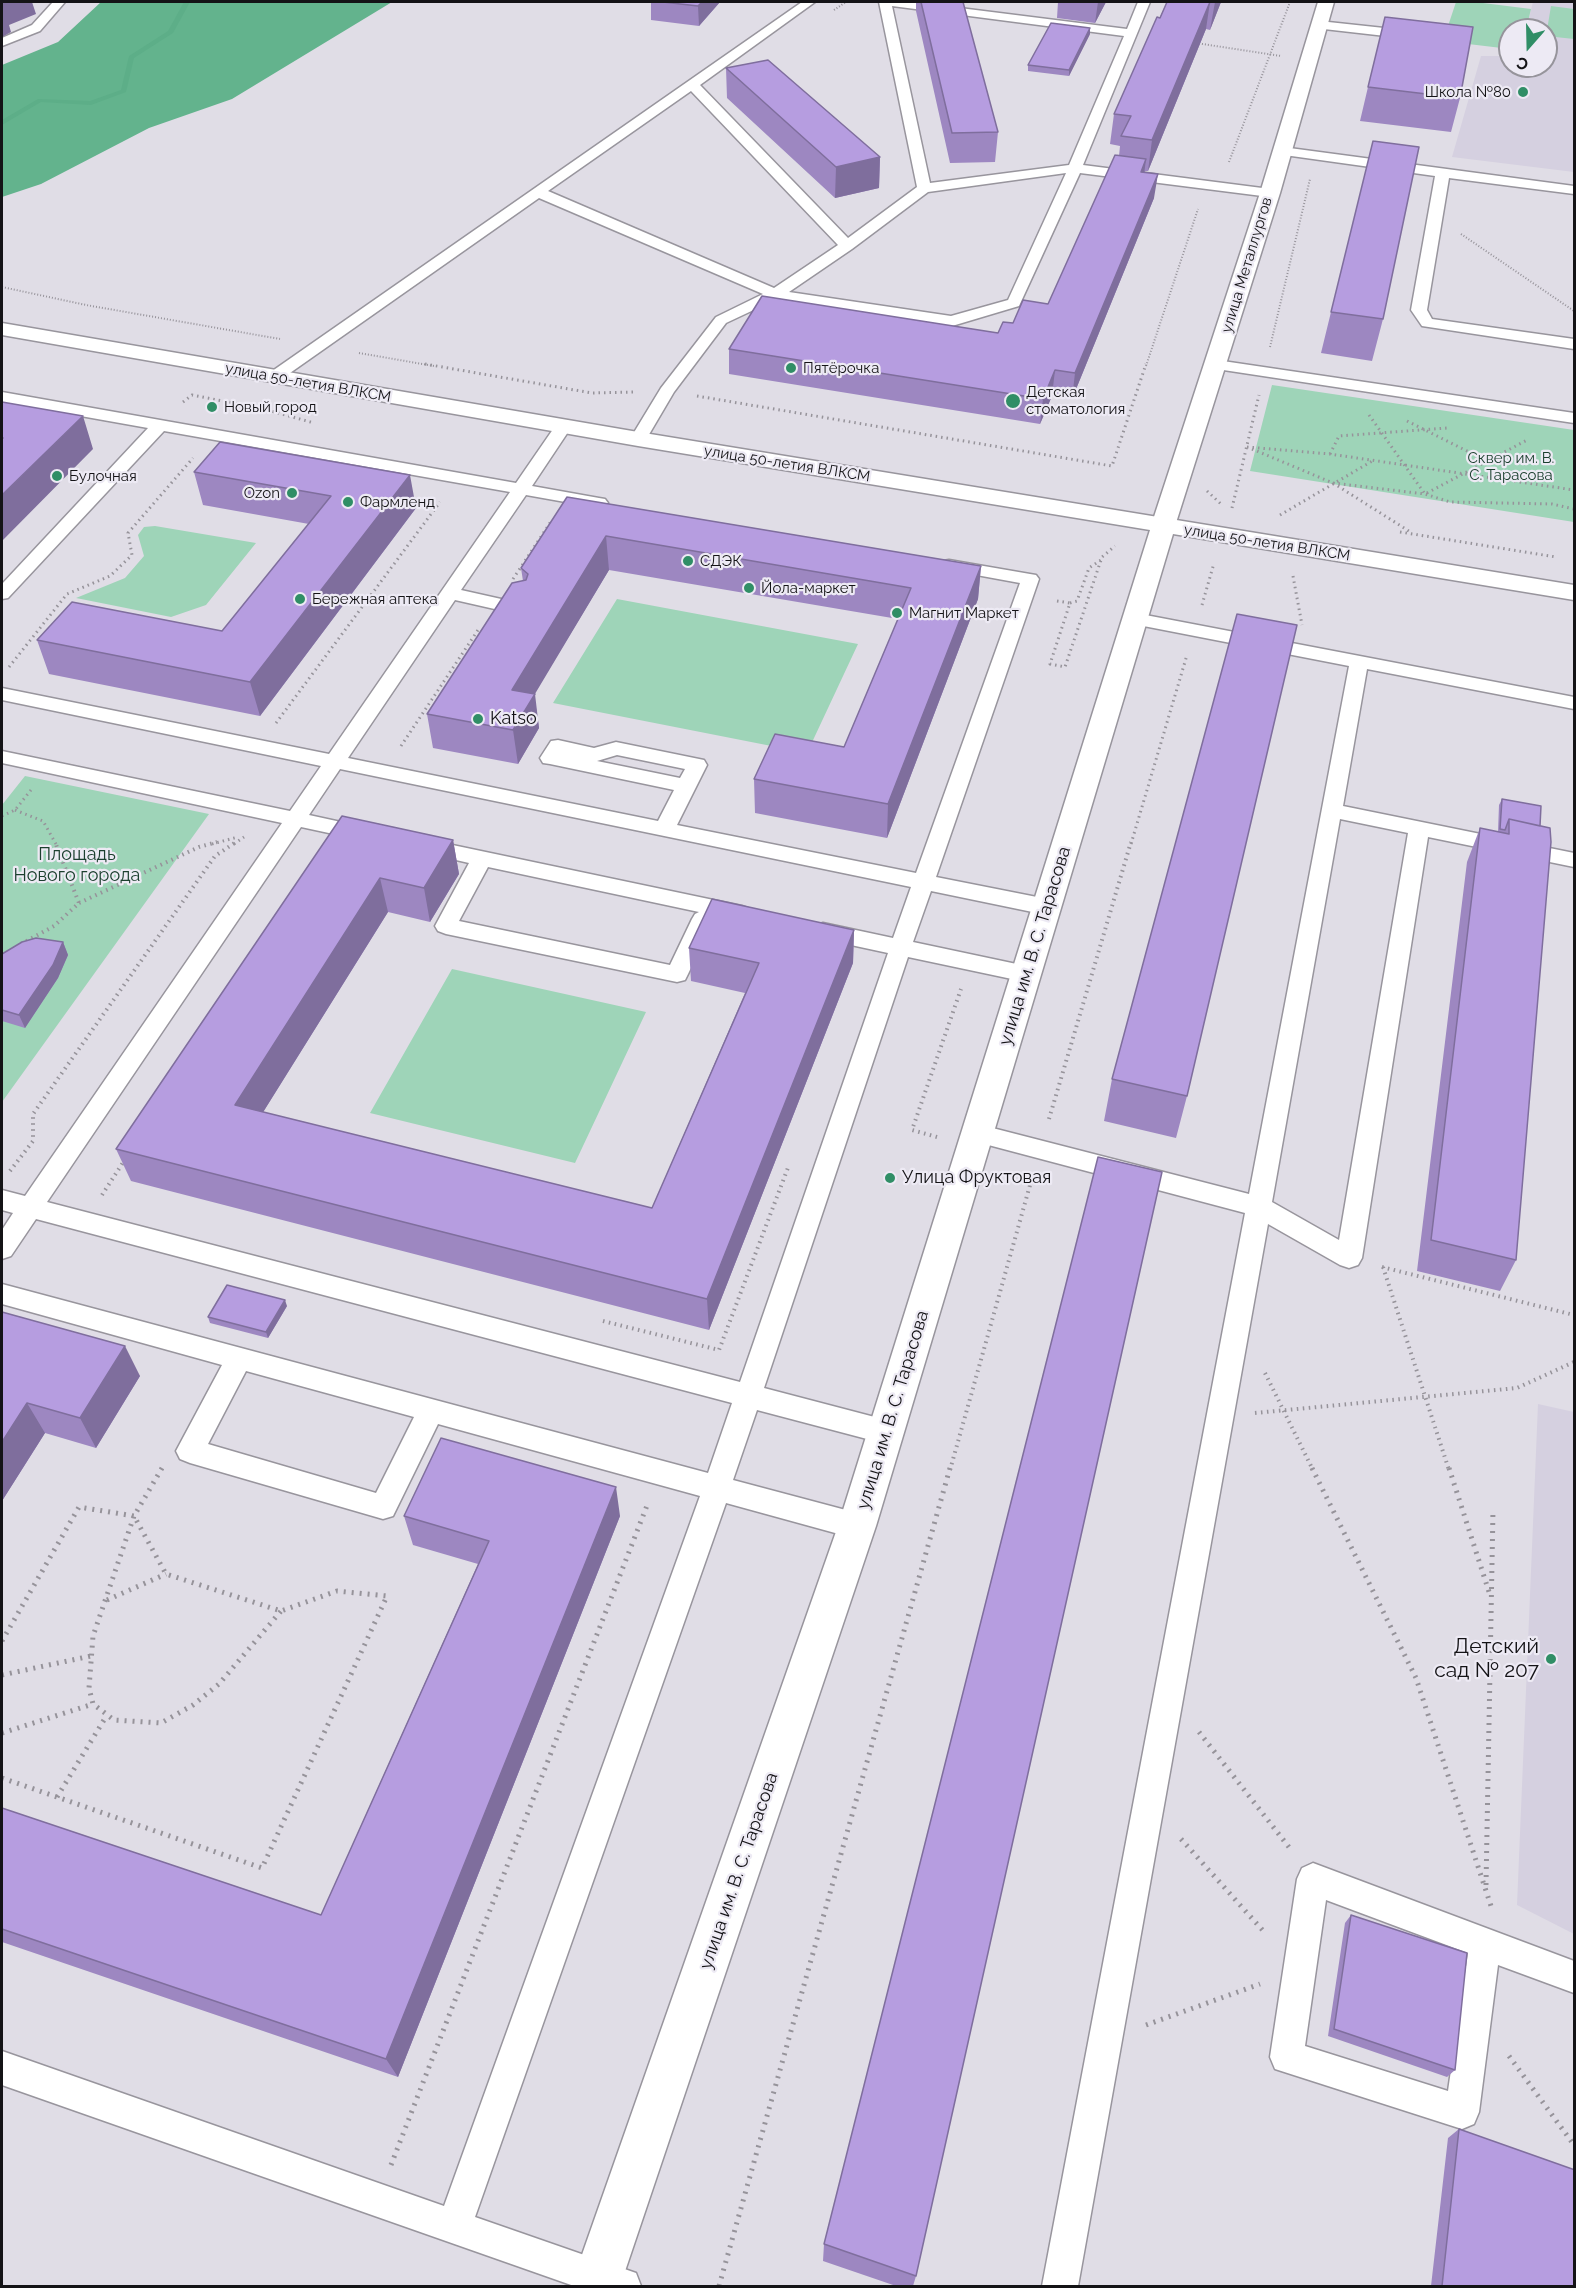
<!DOCTYPE html>
<html>
<head>
<meta charset="utf-8">
<style>
  body { margin:0 }
  #map { position:relative; width:1576px; height:2288px; overflow:hidden; background:#e0dde6; font-family:Raleway,sans-serif }
  canvas { display:block }
  .frame { position:absolute; inset:0; border:3px solid #141316; pointer-events:none }
  .north { position:absolute; left:1498px; top:18px; width:60px; height:60px; box-sizing:border-box; background:#edeaf4; border:2px solid #96949b; border-radius:50%; rotate:200deg; font-size:16px; font-weight:700; line-height:24px; text-align:center; color:#141316 }
  .north::after { content:''; display:block; margin:auto; width:21px; height:27px; background:#308e66; clip-path:polygon(50% 0,100% 100%,50% 72%,0 100%) }
</style>
</head>
<body>
<div id="map">
<canvas width="1576" height="2288"></canvas>
<div class="frame"></div>
<div class="north">С</div>
</div>
<script>
const context = document.querySelector('canvas').getContext('2d');
context.lineJoin = 'round';
function paint(path, color) { context.fillStyle = color; context.fill(path, 'evenodd'); }
const poly = rows => new Path2D(rows.map(r => 'M' + r).join(''));
function trace(path, color, width, dash) { context.strokeStyle = color; context.lineWidth = width; context.lineCap = dash ? 'butt' : 'round'; context.setLineDash(dash || []); context.stroke(path); }
function drawText(font, color, halo, rows, align = 'center') {
  context.font = font + ' Raleway,sans-serif'; context.lineWidth = 4.5; context.setLineDash([]); context.textBaseline = 'middle'; context.strokeStyle = halo; context.fillStyle = color; for (const [text, x, y, turn = 0] of rows) {
    context.save(); context.translate(x, y); context.rotate((+turn || 0) * Math.PI / 180); context.textAlign = isNaN(turn) ? turn : align; if (halo) context.strokeText(text, 0, 0); context.fillText(text, 0, 0); context.restore();
  }
}
const built = poly([
  [1533,2,1574,2,1574,172,1452,157,1481,56,1510,56,1510,66,1546,66,1546,30,1526,30],
  [1538,1404,1574,1412,1574,1934,1517,1905]
]);
const green = poly([
  [1456,2,1475,2,1531,9,1526,30,1510,30,1510,49,1443,41],
  [1551,6,1574,9,1574,39,1546,36],
  [1272,385,1574,430,1574,522,1250,471],
  [155,526,256,543,206,605,171,617,76,598,125,578,144,556,138,535,144,527],
  [617,599,858,644,807,753,553,703],
  [25,776,209,814,2,1102,2,805],
  [452,969,646,1012,575,1163,370,1113]
]);
const forest = poly([
  [101,2,392,2,232,99,149,128,41,184,2,197,2,65,58,42]
]);
const stream = poly([
  [184,2,190,2,173,33,134,58,126,92,91,105,41,102,2,125,2,120,38,99,90,101,121,90,129,56,168,31,184,2]
]);
const pathFar3 = poly([
  [834,10,846,2],
  [1196,43,1281,56],
  [1229,162,1290,2],
  [1461,234,1574,311],
  [2,287,86,305,280,339],
  [1270,347,1310,179],
  [359,353,434,366],
  [1146,366,1198,209]
]);
const pathFar2 = poly([
  [425,364,592,393,633,392],
  [697,396,1112,466,1146,364],
  [183,402,192,395,264,409,314,423],
  [1369,415,1425,494,1529,439],
  [1407,421,1487,461],
  [1247,447,1330,454,1574,490],
  [1252,449,1333,483,1412,533],
  [1330,454,1339,436,1447,428],
  [1333,483,1425,494,1450,502,1552,504,1574,509],
  [1207,491,1221,504],
  [1232,508,1259,395],
  [1280,515,1374,460],
  [1400,532,1556,557],
  [1293,576,1302,625],
  [513,579,552,520],
  [1057,601,1070,603,1050,664,1065,667,1102,557,1115,546],
  [1070,603,1077,601,1089,568,1101,560],
  [1202,605,1214,563],
  [9,667,67,594,110,576,132,555,128,533,193,458],
  [276,723,440,502],
  [401,746,480,627],
  [15,810,43,821,56,844],
  [2,816,15,810,31,790],
  [212,844,238,837],
  [234,844,244,837],
  [1131,844,1187,655]
]);
const pathFar1 = poly([
  [79,903,199,847,217,842],
  [21,944,54,926,79,903,55,842],
  [1049,1119,1131,842],
  [937,1137,912,1130,961,989],
  [10,1171,33,1141,33,1114,215,856,236,842],
  [102,1195,124,1161],
  [1382,1267,1574,1315],
  [1383,1267,1449,1470],
  [603,1321,719,1350,789,1165],
  [1265,1373,1313,1470],
  [1255,1413,1517,1388,1574,1362],
  [950,1470,1032,1178]
]);
const path = poly([
  [162,1468,134,1516,93,1636,89,1688,93,1704,114,1720,161,1723,193,1705,219,1684,281,1611],
  [1312,1468,1416,1678,1491,1906],
  [1449,1468,1490,1595],
  [107,1600,166,1574],
  [2,1641,79,1507,134,1516],
  [2,1675,91,1656],
  [1199,1732,1292,1851],
  [2,1733,93,1704],
  [2,1778,262,1868,387,1596,337,1591,281,1611,166,1574,134,1516],
  [57,1797,107,1715],
  [1181,1839,1266,1934],
  [1486,1885,1493,1510],
  [1146,2025,1260,1984],
  [1509,2056,1574,2145],
  [391,2165,648,1503],
  [719,2286,950,1468]
]);
const service = poly([
  [53,2,65,2,40,31,2,46,2,38,32,25,53,2],
  [802,2,815,2,700,85,848,238,917,187,879,2,912,2,1127,29,1138,2,1150,2,1083,165,1270,189,1277,193,1270,197,1080,173,1019,306,952,326,777,299,726,323,674,392,644,443,638,444,630,439,661,388,716,317,763,294,539,198,280,380,268,380,266,377,268,374,802,2],
  [892,6,1124,36,1069,165,930,183,892,6],
  [691,91,838,245,774,288,548,191,691,91],
  [1066,173,1008,300,951,316,789,292,852,249,928,192,1066,173],
  [1319,21,1412,31,1418,35,1412,39,1315,28,1313,25,1315,22,1319,21],
  [1282,147,1574,186,1574,194,1449,178,1427,310,1432,319,1574,339,1574,349,1422,326,1411,310,1435,176,1277,154,1275,151,1277,148,1282,147],
  [1216,360,1574,413,1574,423,1210,368,1208,365,1210,362,1216,360],
  [2,392,516,483,558,422,570,422,572,426,532,486,599,498,605,499,608,503,605,507,599,508,526,495,461,590,528,605,530,609,528,613,521,615,455,600,348,758,658,821,674,790,550,764,543,763,540,758,551,741,558,740,594,748,616,742,704,760,707,765,677,825,916,873,1020,583,949,570,943,569,940,565,943,561,949,560,1030,574,1036,575,1039,579,936,877,1047,899,1055,902,1058,907,1055,912,1047,915,931,891,913,942,1026,966,1034,968,1037,974,1034,980,1026,982,908,957,764,1388,886,1420,896,1424,899,1432,896,1440,886,1444,757,1410,733,1480,857,1513,867,1517,871,1526,867,1535,857,1539,726,1503,475,2217,636,2273,641,2286,574,2286,2,2085,2,2051,444,2206,700,1496,438,1424,393,1516,383,1519,190,1463,180,1459,176,1451,222,1365,2,1304,2,1284,708,1473,732,1403,36,1219,11,1256,2,1259,2,1230,13,1213,2,1210,2,1190,25,1196,282,823,2,763,2,751,290,811,321,766,2,700,2,688,329,754,510,492,164,431,8,598,2,599,2,584,148,428,2,402,2,392],
  [617,755,685,769,680,778,597,761,617,755],
  [340,769,911,887,893,938,823,923,815,926,812,931,815,936,823,939,888,953,740,1382,47,1202,301,827,366,841,373,839,376,834,373,829,309,815,340,769],
  [246,1371,414,1417,376,1493,208,1444,246,1371],
  [1135,613,1574,697,1574,709,1367,669,1343,806,1574,853,1574,867,1428,837,1362,1258,1358,1265,1349,1268,1340,1265,1268,1224,1078,2286,1042,2286,1245,1213,977,1142,969,1140,965,1133,969,1126,977,1124,1249,1194,1349,666,1128,623,1126,619,1128,615,1135,613],
  [1340,819,1408,833,1339,1240,1272,1202,1340,819],
  [424,839,742,906,750,909,753,914,750,919,742,922,711,915,714,919,688,974,685,980,677,982,446,934,438,931,435,926,469,863,417,851,414,846,417,841,424,839],
  [488,867,699,912,695,914,692,919,670,965,459,921,488,867],
  [1313,1863,1574,1961,1574,1993,1498,1965,1479,2112,1474,2124,1462,2129,1275,2069,1270,2057,1297,1879,1302,1868,1313,1863],
  [1326,1900,1468,1953,1448,2091,1305,2046,1326,1900]
]);
const tertiary = poly([
  [1318,2,1334,2,1280,193,1175,526,1172,531,1163,533,1154,531,1151,526,1260,193,1318,2]
]);
const secondary = poly([
  [2,323,638,432,1574,585,1574,600,1173,534,876,1526,620,2286,571,2286,838,1526,1150,530,638,446,2,335,2,323]
]);
const wall = poly([
  [651,2,720,2,699,26,651,20],
  [916,2,963,2,998,132,995,162,950,163,916,11],
  [1058,2,1106,2,1095,23,1057,18],
  [1167,2,1221,2,1210,30,1206,29,1148,171,1145,171,1145,172,1154,198,1072,399,1052,396,1040,424,729,374,729,349,998,333,1048,304,1119,156,1120,146,1110,144,1114,114],
  [1090,34,1069,76,1028,71,1028,65],
  [726,68,880,157,879,188,835,198,727,98],
  [1368,87,1460,98,1451,132,1360,121],
  [1331,312,1383,319,1372,361,1321,353],
  [194,472,416,508,260,716,49,674,37,640,222,631,309,524,203,505],
  [567,497,981,566,978,599,887,838,755,813,754,779,844,747,898,619,609,570,534,694,539,728,518,764,433,748,427,714,523,581,521,568],
  [1502,799,1541,806,1516,1260,1500,1291,1417,1271,1467,862,1480,828,1498,832,1499,805],
  [342,816,453,840,459,874,430,922,388,912,263,1112,652,1208,745,993,691,981,689,948,854,930,853,963,709,1330,131,1181,116,1149],
  [63,942,68,955,58,978,25,1028,2,1021,2,954],
  [1112,1079,1187,1096,1176,1138,1104,1121],
  [287,1306,268,1338,210,1323,208,1317],
  [2,1312,140,1376,96,1448,45,1433,2,1501],
  [404,1516,620,1516,398,2077,2,1942,2,1808,321,1915,478,1564,413,1545],
  [1351,1915,1455,2070,1447,2077,1328,2036,1345,1923],
  [1459,2129,1575,2286,1431,2286,1448,2138],
  [824,2244,916,2276,913,2286,896,2286,823,2261]
]);
const shadedWall = poly([
  [2,2,32,2,36,14,9,25,11,32,2,37],
  [702,2,720,2,699,26,698,6],
  [1098,2,1106,2,1095,23],
  [1210,2,1206,29,1148,171,1152,140],
  [1215,2,1221,2,1210,30],
  [1090,28,1090,34,1069,76,1069,70],
  [880,157,879,188,835,198,836,167],
  [1146,159,1143,183,1141,172],
  [1158,174,1154,198,1072,399,1075,373],
  [1055,370,1052,396,1040,424,1043,399],
  [83,416,93,449,2,541,2,495],
  [410,475,416,508,260,716,250,682],
  [606,536,609,570,517,724,512,690],
  [981,566,978,599,887,838,888,804],
  [535,694,539,728,518,764,513,730],
  [453,840,459,874,430,922,424,888],
  [380,878,388,912,247,1138,235,1105],
  [854,930,853,963,709,1330,707,1299],
  [63,942,68,955,58,978,25,1028,19,1015],
  [285,1300,287,1306,268,1338,266,1332],
  [125,1346,140,1376,96,1448,80,1418],
  [27,1403,45,1433,2,1501,2,1442],
  [616,1487,620,1516,398,2077,386,2059]
]);
const building = poly([
  [663,2,702,2,698,6,663,2],
  [921,2,963,2,998,132,952,133,921,2],
  [1167,2,1210,2,1152,140,1121,136,1131,116,1114,114,1157,17,1160,18,1167,2],
  [1385,17,1473,27,1460,98,1368,87,1385,17],
  [1051,23,1090,28,1069,70,1028,65,1051,23],
  [768,60,880,157,836,167,726,68,768,60],
  [1373,141,1419,147,1383,319,1331,312,1373,141],
  [1115,155,1146,159,1141,172,1158,174,1075,373,1055,370,1043,399,729,349,762,296,998,333,1003,322,1013,323,1023,300,1048,304,1115,155],
  [2,402,83,416,2,495,2,439,3,438,2,437,2,402],
  [220,442,410,475,250,682,37,640,72,602,222,631,331,496,194,472,220,442],
  [567,497,981,566,888,804,754,779,775,734,844,747,911,588,606,536,512,690,535,694,513,730,427,714,512,583,526,580,528,574,521,568,567,497],
  [1237,614,1297,625,1187,1096,1112,1079,1237,614],
  [1502,799,1541,806,1540,826,1509,819,1505,830,1500,829,1502,799],
  [342,816,453,840,424,888,380,878,235,1105,652,1208,759,963,689,948,712,899,854,930,707,1299,116,1149,342,816],
  [1509,819,1550,828,1551,842,1516,1260,1431,1240,1480,828,1509,834,1509,819],
  [36,938,63,942,53,965,19,1015,2,1010,2,954,22,942,36,938],
  [1098,1157,1162,1172,916,2276,824,2244,1098,1157],
  [227,1285,285,1300,266,1332,208,1317,227,1285],
  [2,1312,125,1346,80,1418,27,1403,2,1442,2,1312],
  [441,1438,616,1487,386,2059,2,1929,2,1808,321,1915,489,1541,404,1516,441,1438],
  [1351,1915,1467,1953,1455,2070,1334,2029,1351,1915],
  [1459,2129,1575,2170,1575,2286,1442,2286,1459,2129]
]);
const markers = [
  [1523,92,6,"#308e66"],
  [791,368,6,"#308e66"],
  [1013,401,8,"#308e66"],
  [212,407,6,"#308e66"],
  [57,476,6,"#308e66"],
  [292,493,6,"#308e66"],
  [348,502,6,"#308e66"],
  [688,561,6,"#308e66"],
  [749,588,6,"#308e66"],
  [300,599,6,"#308e66"],
  [897,613,6,"#308e66"],
  [478,719,6,"#308e66"],
  [890,1178,6,"#308e66"],
  [1551,1659,6,"#308e66"]
];
const farPoinames = [
  ["Школа №80",1511,92,"right"],
  ["Пятёрочка",803,368],
  ["Детская",1026,392],
  ["стоматология",1026,409],
  ["Новый город",224,407],
  ["Булочная",69,476],
  ["Ozon",280,493,"right"],
  ["Фармленд",360,502],
  ["СДЭК",700,561],
  ["Йола-маркет",761,588],
  ["Бережная аптека",312,599],
  ["Магнит Маркет",909,613]
];
const farStreetnames = [
  ["улица Металлургов",1247,265,-73],
  ["улица 50-летия ВЛКСМ",308,383,10],
  ["улица 50-летия ВЛКСМ",787,464,9],
  ["улица 50-летия ВЛКСМ",1267,543,9]
];
const farParknames = [
  ["Сквер им. В.",1511,458],
  ["С. Тарасова",1511,475]
];
const poiNames = [
  ["Katso",490,719],
  ["Улица Фруктовая",902,1178]
];
const parkNames = [
  ["Площадь",77,855],
  ["Нового города",77,876]
];
const streetNames = [
  ["улица им. В. С. Тарасова",1035,946,-73],
  ["улица им. В. С. Тарасова",893,1410,-73],
  ["улица им. В. С. Тарасова",739,1871,-71]
];
const nearPoinames = [
  ["Детский",1539,1647],
  ["сад № 207",1539,1671]
];
paint(built, '#d5d0e0');
paint(green, '#9ed4b8');
paint(forest, '#63b38d');
paint(stream, '#5dae88');
trace(service, '#98959d', 3);
trace(tertiary, '#98959d', 3);
trace(secondary, '#98959d', 3);
trace(pathFar3, '#96939a', 2, [1, 2]);
trace(pathFar2, '#96939a', 3, [1.5, 4]);
trace(pathFar1, '#96939a', 4, [1.5, 4.5]);
trace(path, '#96939a', 5, [2, 6]);
paint(service, '#fff');
paint(tertiary, '#fff');
paint(secondary, '#fff');
paint(wall, '#9d87c1');
paint(shadedWall, '#7f6e9d');
paint(building, '#b69de0');
trace(building, '#7f6e9d', 1.5);
for (const [x, y, r, color] of markers) { const dot = new Path2D(); dot.arc(x, y, r, 0, 2 * Math.PI); context.fillStyle = color; context.fill(dot); trace(dot, '#edeaf4', 2); }
drawText('15px', '#141316', '#edeaf4', farPoinames, 'left');
drawText('15px', '#141316', '#edeaf4', farStreetnames);
drawText('15px', '#1c402f', '#edeaf4', farParknames);
drawText('18px', '#141316', '#edeaf4', poiNames, 'left');
drawText('18px', '#1c402f', '#edeaf4', parkNames);
drawText('18px', '#141316', '#edeaf4', streetNames);
drawText('21px', '#141316', '#edeaf4', nearPoinames, 'right');
</script>
</body>
</html>
